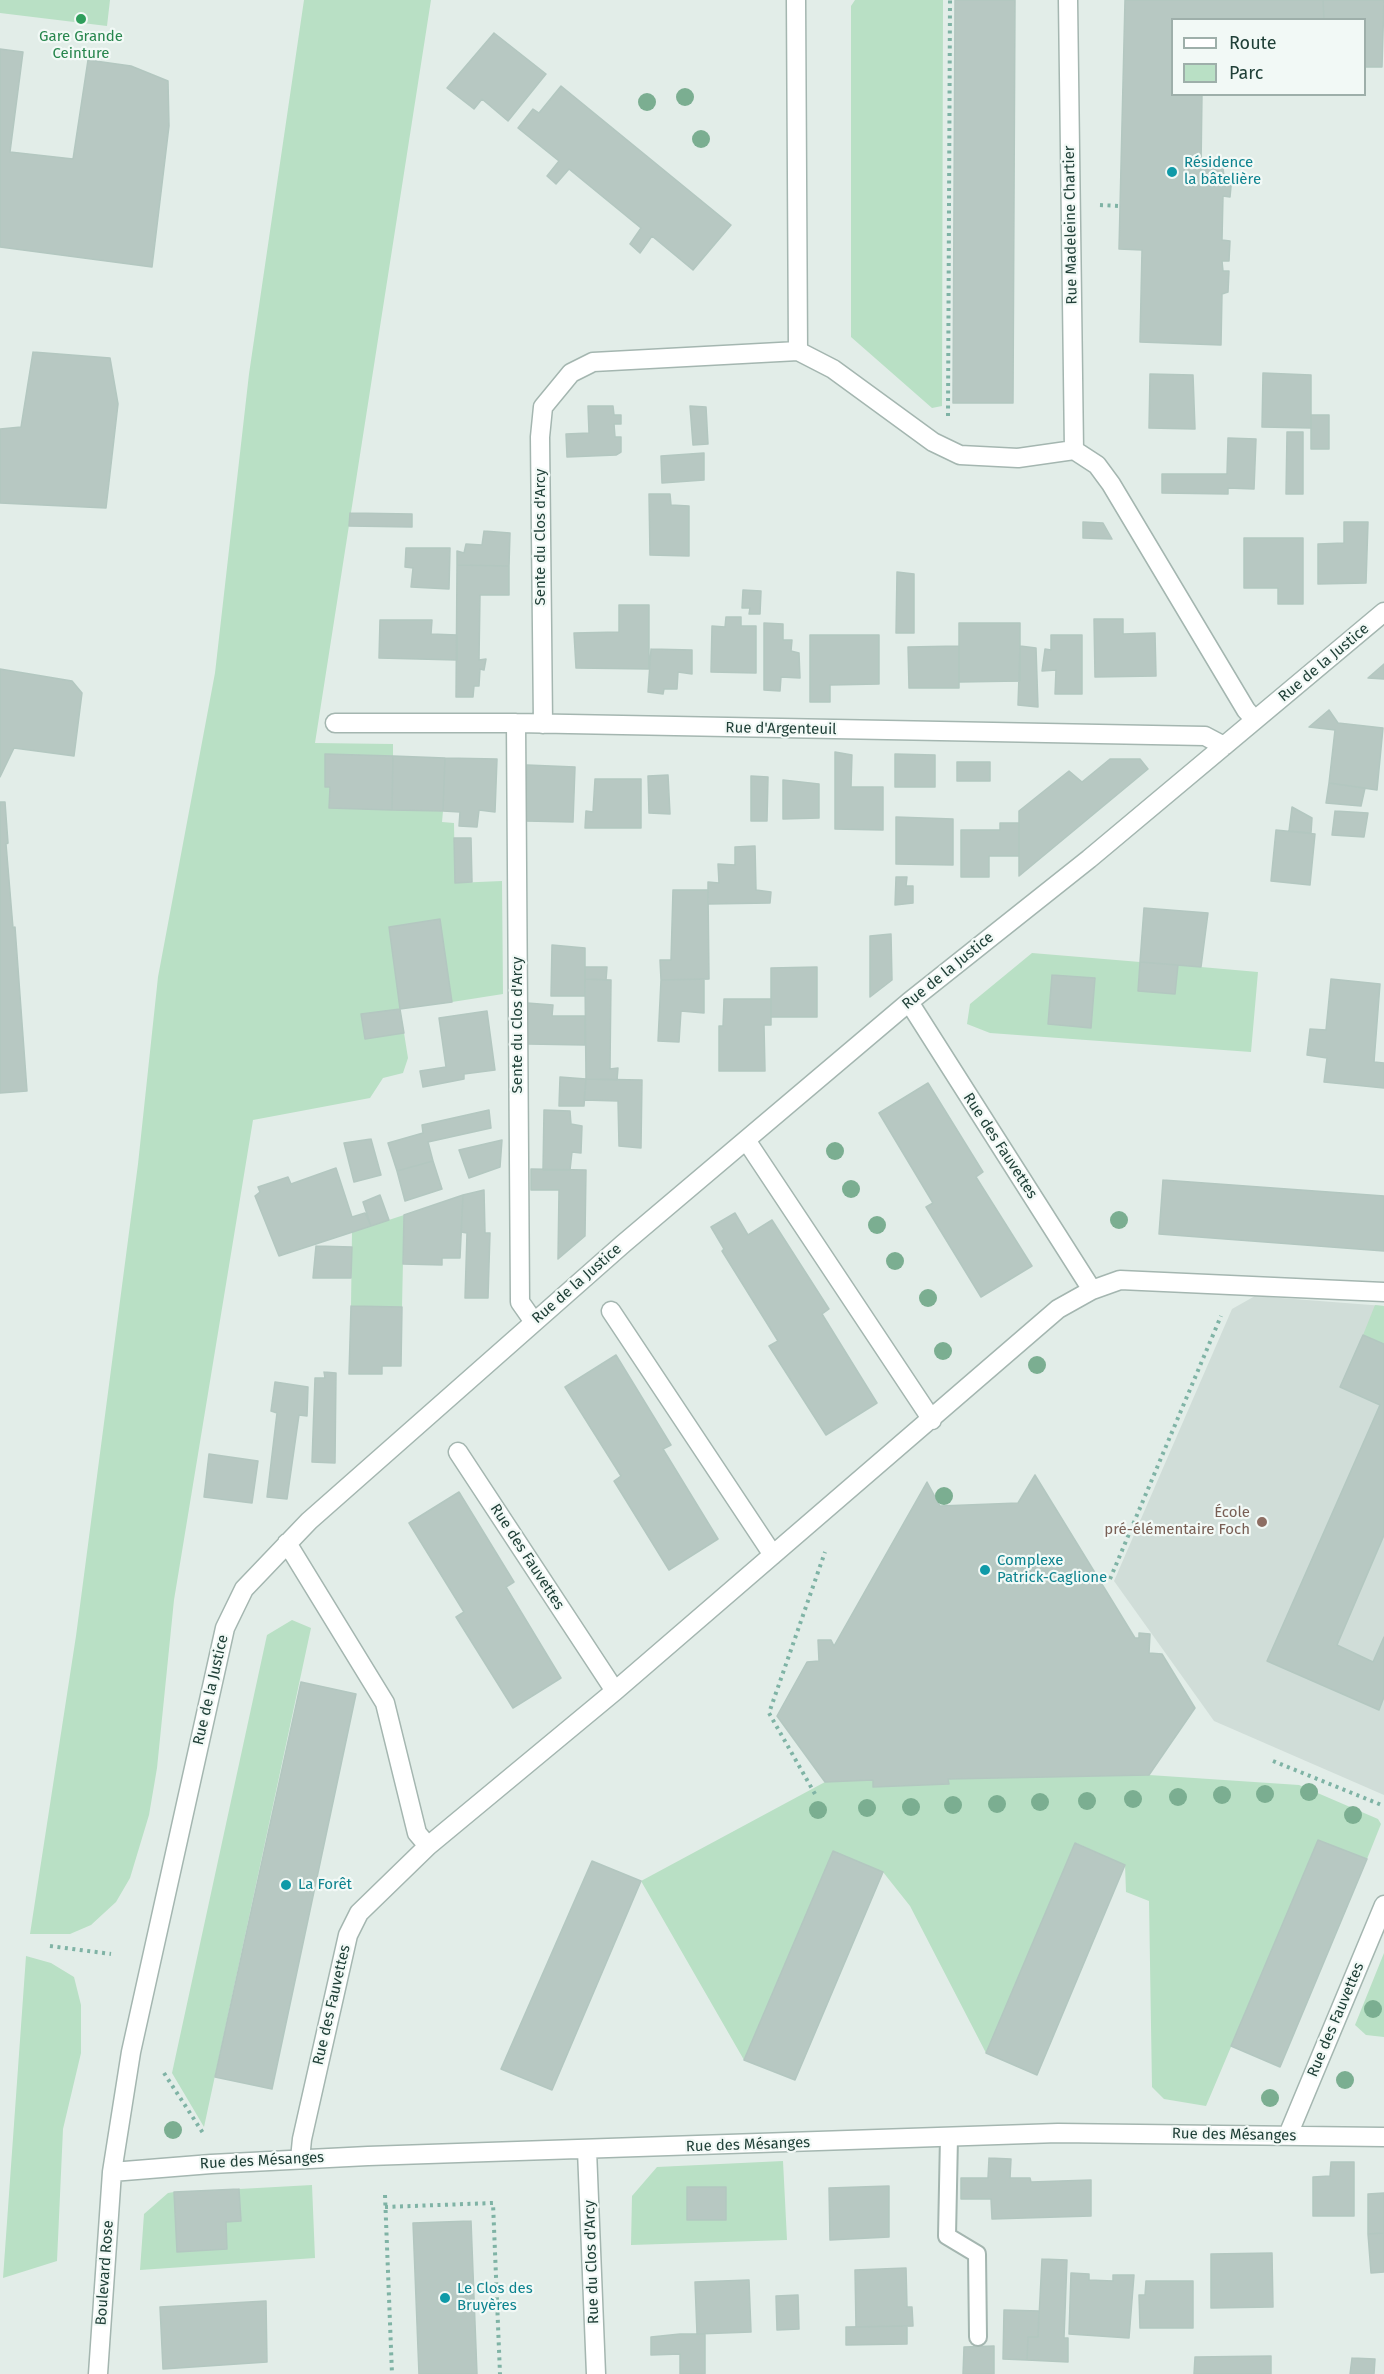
<!DOCTYPE html>
<html>
<head>
<meta charset="utf-8">
<style>
  body { margin:0 }
  #map { position:relative; width:1384px; height:2374px; overflow:hidden; background:#e2ede8; font-family:"Fira Sans",sans-serif }
  canvas { display:block }
  .legend { position:absolute; left:1171px; top:18px; width:195px; height:78px; box-sizing:border-box; background:#f2f9f6; border:2px solid #9eafaa; margin:0; padding:8px 10px; list-style:none; font-size:18px; color:#204038 }
  .legend li { display:flex; align-items:center; gap:12px; height:30px }
  .legend b { width:30px; border:2px solid #9eafaa }
</style>
</head>
<body>
<div id="map">
<canvas width="1384" height="2374"></canvas>
<ul class="legend">
<li><b style="height:8px;background:#fff"></b>Route</li>
<li><b style="height:16px;background:#b9e0c5"></b>Parc</li>
</ul>
</div>
<script>
const context = document.querySelector('canvas').getContext('2d');
context.lineJoin = 'round';
function paint(path, color) { context.fillStyle = color; context.fill(path, 'evenodd'); }
const poly = rows => new Path2D(rows.map(r => 'M' + r).join(''));
function trace(path, color, width, dash) { context.strokeStyle = color; context.lineWidth = width; context.lineCap = dash ? 'butt' : 'round'; context.setLineDash(dash || []); context.stroke(path); }
function drawText(font, color, halo, rows, align = 'center') {
  context.font = font + ' "Fira Sans",sans-serif'; context.lineWidth = 4.5; context.setLineDash([]); context.textBaseline = 'middle'; context.strokeStyle = halo; context.fillStyle = color; for (const [text, x, y, turn = 0] of rows) {
    context.save(); context.translate(x, y); context.rotate((+turn || 0) * Math.PI / 180); context.textAlign = isNaN(turn) ? turn : align; if (halo) context.strokeText(text, 0, 0); context.fillText(text, 0, 0); context.restore();
  }
}
const built = poly([
  [1255,1296,1384,1306,1384,1795,1214,1721,1114,1581,1232,1309]
]);
const green = poly([
  [0,0,110,0,107,26,0,13],
  [304,0,431,0,315,743,393,744,393,756,326,754,325,786,330,787,329,807,443,811,442,822,454,823,455,883,502,881,503,994,452,1002,440,919,389,927,400,1009,362,1014,365,1039,404,1033,408,1058,403,1073,383,1078,370,1098,253,1120,174,1600,157,1768,149,1815,130,1878,116,1902,91,1925,70,1934,30,1934,76,1636,138,1164,158,977,215,673,249,374],
  [855,0,943,0,942,406,932,408,851,337,851,6],
  [1032,953,1140,962,1138,991,1178,965,1258,972,1251,1052,990,1033,967,1024,970,1004],
  [1052,975,1095,978,1091,1028,1048,1024],
  [404,1215,402,1307,351,1306,352,1232],
  [1375,1305,1384,1306,1384,1344,1363,1335],
  [292,1620,311,1628,204,2127,172,2073,267,1635],
  [1149,1775,1299,1785,1378,1819,1381,1824,1367,1859,1318,1841,1206,2106,1164,2099,1152,2087,1149,1901,1126,1892,1125,1865,1076,1843,986,2053,910,1906,883,1872,833,1851,744,2060,641,1881,825,1782,873,1780,873,1787,948,1784,948,1779],
  [1384,1953,1384,2037,1366,2035,1355,2025],
  [26,1956,51,1963,74,1977,81,2005,81,2053,63,2129,57,2261,3,2278],
  [783,2161,787,2240,631,2245,632,2196,657,2167],
  [688,2187,725,2187,725,2220,687,2220],
  [312,2185,315,2258,140,2270,144,2214,168,2193,174,2192,178,2252,227,2249,226,2222,241,2221,239,2189]
]);
const building = poly([
  [955,0,1015,0,1013,403,953,403,955,0],
  [1125,0,1323,0,1324,20,1172,20,1172,94,1202,94,1201,168,1223,168,1224,177,1232,176,1230,197,1223,196,1222,240,1230,241,1229,261,1222,261,1223,271,1229,271,1228,292,1222,294,1221,345,1140,342,1142,250,1119,249,1125,0],
  [1323,0,1384,0,1382,67,1364,67,1364,20,1324,20,1323,0],
  [494,33,546,74,508,121,482,99,474,109,447,88,494,33],
  [0,49,23,52,10,152,73,159,88,60,131,66,168,81,169,126,152,267,0,247,0,49],
  [561,86,731,225,693,270,652,236,640,253,630,244,641,228,569,169,556,184,547,176,559,161,518,128,533,109,539,113,561,86],
  [33,352,110,358,118,404,106,508,0,503,0,429,21,427,33,352],
  [1263,373,1311,375,1311,428,1262,427,1263,373],
  [1150,374,1193,375,1195,429,1149,428,1150,374],
  [588,406,613,406,614,415,621,415,621,424,614,424,615,437,621,437,621,452,616,455,567,457,566,434,589,433,588,406],
  [690,406,706,407,708,444,693,445,690,406],
  [1311,415,1329,415,1329,449,1311,449,1311,415],
  [1287,432,1303,432,1303,494,1286,494,1287,432],
  [1228,438,1256,439,1254,489,1228,488,1228,494,1162,493,1162,474,1227,474,1228,438],
  [704,453,704,480,662,483,661,456,704,453],
  [649,494,670,494,671,505,689,506,689,556,650,555,649,494],
  [350,513,412,514,412,527,349,526,350,513],
  [1083,522,1103,523,1112,539,1083,538,1083,522],
  [1344,522,1368,522,1366,583,1318,584,1318,544,1344,543,1344,522],
  [484,531,510,533,509,566,457,565,457,551,464,553,466,544,482,545,484,531],
  [1244,538,1303,538,1303,604,1278,604,1278,588,1244,588,1244,538],
  [406,548,450,548,449,589,411,587,413,568,405,567,406,548],
  [457,565,509,566,509,595,480,595,479,660,486,659,484,670,480,669,479,686,474,686,473,697,456,697,457,565],
  [897,572,914,574,914,633,896,633,897,572],
  [743,590,761,591,760,614,749,614,750,608,742,608,743,590],
  [619,605,649,605,649,669,576,668,574,633,619,632,619,605],
  [726,617,741,617,741,626,756,626,756,673,711,672,712,626,725,627,726,617],
  [1094,619,1123,619,1123,634,1155,633,1156,676,1095,677,1094,619],
  [380,620,432,620,431,634,457,635,457,660,379,658,380,620],
  [764,623,783,624,783,640,792,640,791,651,799,653,800,678,781,677,780,691,764,690,764,623],
  [959,623,1020,623,1020,681,959,682,959,623],
  [810,635,879,635,879,684,830,685,830,702,810,702,810,635],
  [1051,635,1082,635,1082,694,1055,694,1056,670,1042,671,1045,649,1051,650,1051,635],
  [959,646,959,688,909,688,908,647,959,646],
  [1020,646,1036,648,1038,707,1018,705,1020,646],
  [651,649,692,650,692,674,678,672,677,689,664,689,663,694,648,692,651,649],
  [1384,664,1384,679,1368,678,1384,664],
  [0,669,72,681,82,693,74,756,14,748,0,777,0,669],
  [1329,710,1338,723,1383,728,1377,790,1329,783,1335,730,1309,727,1329,710],
  [835,752,852,755,851,787,883,787,883,830,835,829,835,752],
  [325,754,393,756,392,810,329,808,330,787,325,787,325,754],
  [895,754,935,755,935,787,895,787,895,754],
  [393,756,445,758,443,811,392,810,393,756],
  [445,758,497,759,495,812,479,810,477,827,459,826,460,812,443,811,445,758],
  [1110,759,1140,759,1148,769,1019,876,1019,811,1069,771,1082,782,1110,759],
  [957,762,990,762,990,781,957,781,957,762],
  [527,765,575,767,573,822,526,821,527,765],
  [668,775,670,814,649,813,648,776,668,775],
  [751,776,768,777,767,821,751,821,751,776],
  [595,779,641,779,641,828,585,828,586,811,593,812,595,779],
  [783,780,819,784,819,818,783,819,783,780],
  [1329,783,1365,788,1361,806,1326,803,1329,783],
  [0,802,5,802,8,843,6,844,13,928,15,927,27,1091,0,1093,0,802],
  [1292,807,1312,818,1311,833,1289,831,1292,807],
  [1335,811,1368,813,1364,837,1332,835,1335,811],
  [896,817,953,819,953,865,896,864,896,817],
  [1000,823,1019,823,1019,856,989,856,989,877,961,877,961,830,1000,830,1000,823],
  [1276,830,1315,834,1310,885,1271,881,1276,830],
  [454,838,471,838,472,882,455,883,454,838],
  [755,846,756,890,771,892,770,903,708,904,708,882,719,883,718,864,735,865,735,847,755,846],
  [896,877,907,877,906,886,913,886,913,903,895,905,896,877],
  [673,890,708,890,709,979,661,980,660,960,671,960,673,890],
  [1144,908,1208,913,1201,967,1140,962,1144,908],
  [440,919,452,1002,400,1009,389,927,440,919],
  [891,934,892,980,870,997,870,936,891,934],
  [552,945,585,948,585,996,551,996,552,945],
  [1140,962,1178,965,1175,994,1138,991,1140,962],
  [585,967,607,967,606,980,585,979,585,967],
  [817,967,817,1017,771,1017,771,968,817,967],
  [1052,975,1095,978,1091,1028,1048,1024,1052,975],
  [585,979,611,980,610,1069,618,1068,617,1080,586,1079,585,979],
  [704,979,704,1013,681,1011,679,1042,658,1041,661,980,704,979],
  [1331,979,1380,984,1374,1062,1384,1063,1384,1088,1324,1082,1327,1058,1307,1055,1310,1029,1326,1030,1331,979],
  [724,999,771,999,771,1025,764,1025,765,1071,719,1071,719,1026,723,1026,724,999],
  [527,1003,553,1005,552,1016,585,1016,585,1045,528,1044,527,1003],
  [400,1009,404,1033,365,1039,361,1014,400,1009],
  [487,1011,495,1070,464,1074,464,1079,423,1087,420,1071,446,1067,439,1018,487,1011],
  [560,1077,586,1079,584,1106,559,1106,560,1077],
  [586,1079,642,1080,641,1148,619,1146,618,1101,584,1100,586,1079],
  [928,1083,983,1172,976,1177,1032,1266,981,1297,926,1207,933,1203,879,1113,928,1083],
  [489,1110,491,1128,428,1142,433,1161,397,1171,388,1143,423,1133,422,1125,489,1110],
  [544,1110,570,1111,571,1124,582,1126,581,1153,572,1152,570,1170,543,1170,544,1110],
  [371,1139,381,1175,354,1182,344,1143,371,1139],
  [502,1140,500,1167,469,1178,459,1150,502,1140],
  [433,1161,442,1189,405,1201,397,1171,433,1161],
  [336,1168,352,1217,365,1213,371,1226,279,1256,255,1196,260,1192,258,1187,288,1177,291,1184,336,1168],
  [531,1169,586,1170,585,1236,558,1259,559,1190,531,1190,531,1169],
  [1163,1180,1384,1196,1384,1251,1159,1234,1163,1180],
  [484,1190,485,1233,490,1233,488,1298,465,1298,467,1233,461,1232,463,1195,484,1190],
  [380,1195,389,1220,371,1226,363,1202,380,1195],
  [463,1195,460,1258,442,1258,442,1265,403,1264,404,1215,463,1195],
  [735,1213,748,1235,772,1220,829,1309,822,1314,877,1403,826,1435,769,1346,778,1341,722,1251,724,1249,711,1227,735,1213],
  [316,1246,352,1247,351,1278,313,1278,316,1246],
  [351,1306,402,1307,401,1366,382,1366,382,1374,349,1374,351,1306],
  [1363,1335,1384,1344,1384,1535,1337,1645,1373,1662,1384,1637,1384,1697,1379,1710,1267,1661,1380,1405,1340,1387,1363,1335],
  [616,1355,671,1445,663,1449,718,1539,669,1570,614,1481,621,1476,565,1387,616,1355],
  [324,1372,336,1373,335,1463,312,1462,315,1378,325,1378,324,1372],
  [275,1382,308,1387,307,1416,299,1415,287,1499,267,1497,277,1413,271,1411,275,1382],
  [209,1454,258,1461,252,1503,204,1497,209,1454],
  [1035,1475,1135,1638,1139,1638,1139,1633,1150,1634,1149,1653,1162,1654,1195,1708,1149,1775,948,1779,949,1784,873,1787,873,1780,825,1782,777,1716,807,1662,819,1661,818,1640,831,1640,834,1646,927,1482,940,1506,1018,1503,1035,1475],
  [459,1492,514,1582,506,1587,561,1678,513,1708,456,1617,464,1612,409,1523,459,1492],
  [301,1682,356,1694,272,2089,215,2077,301,1682],
  [1318,1840,1367,1859,1280,2067,1231,2046,1318,1840],
  [1075,1843,1125,1865,1037,2075,986,2053,1075,1843],
  [833,1851,883,1872,795,2080,744,2060,833,1851],
  [592,1861,641,1881,552,2090,501,2069,592,1861],
  [989,2158,1011,2159,1010,2178,1030,2178,1031,2182,1091,2180,1091,2216,992,2219,991,2199,961,2199,961,2178,988,2178,989,2158],
  [1331,2162,1354,2162,1354,2216,1313,2216,1313,2177,1330,2176,1331,2162],
  [889,2186,889,2237,830,2240,829,2188,889,2186],
  [687,2187,726,2187,726,2220,687,2220,687,2187],
  [239,2189,241,2221,226,2222,227,2249,177,2252,174,2192,239,2189],
  [1384,2193,1384,2233,1368,2234,1368,2194,1384,2193],
  [471,2221,477,2374,419,2374,413,2223,471,2221],
  [1384,2233,1384,2272,1371,2273,1368,2234,1384,2233],
  [1272,2253,1273,2307,1211,2308,1211,2254,1272,2253],
  [1042,2259,1067,2260,1064,2338,1068,2338,1068,2362,1027,2360,1028,2337,1038,2337,1042,2259],
  [906,2268,907,2307,912,2307,913,2326,856,2327,855,2270,906,2268],
  [1071,2273,1089,2274,1089,2280,1113,2281,1113,2275,1134,2275,1129,2338,1069,2334,1071,2273],
  [749,2280,751,2332,697,2334,695,2282,749,2280],
  [1146,2281,1193,2281,1193,2328,1140,2328,1139,2295,1145,2295,1146,2281],
  [798,2295,799,2329,777,2330,776,2296,798,2295],
  [266,2301,267,2362,163,2369,160,2307,266,2301],
  [1004,2310,1039,2311,1038,2337,1028,2337,1027,2360,1003,2359,1004,2310],
  [907,2326,907,2344,846,2345,846,2327,907,2326],
  [680,2334,705,2334,705,2374,680,2374,680,2354,651,2355,651,2337,680,2334],
  [994,2346,994,2374,963,2374,964,2347,994,2346],
  [1271,2356,1271,2374,1194,2374,1195,2357,1271,2356],
  [1352,2358,1375,2359,1374,2374,1350,2374,1352,2358]
]);
const path = poly([
  [1100,205,1120,206],
  [948,416,950,0],
  [1110,1579,1221,1316],
  [1273,1761,1384,1806],
  [815,1794,769,1713,825,1552],
  [50,1946,111,1954],
  [164,2073,203,2133],
  [385,2195,392,2374],
  [385,2207,493,2203,500,2374]
]);
const service = poly([
  [949,2137,947,2236,977,2254,978,2337]
]);
const minor = poly([
  [796,0,798,351],
  [1068,0,1074,450],
  [335,723,516,723,1205,736,1224,746],
  [516,723,520,1302,534,1322],
  [543,724,540,437,543,407,571,373,593,362,798,351,833,369,933,442,960,455,1018,458,1074,450,1097,465,1111,484,1246,710,1255,720],
  [909,1002,1092,1290],
  [746,1140,932,1420],
  [611,1311,773,1555],
  [458,1452,615,1691],
  [287,1543,385,1703,417,1833,428,1846],
  [1288,2135,1384,1905],
  [587,2150,596,2374],
  [300,2159,302,2139,348,1935,359,1913,428,1846,615,1691,1058,1309,1092,1290,1120,1280,1384,1292],
  [112,2172,211,2164,368,2156,1058,2133,1384,2137],
  [98,2374,112,2172,131,2052,225,1628,244,1589,309,1521,623,1244,909,1002,1089,859,1384,612]
]);
const trees = [
  [685,97],
  [647,102],
  [701,139],
  [835,1151],
  [851,1189],
  [1119,1220],
  [877,1225],
  [895,1261],
  [928,1298],
  [943,1351],
  [1037,1365],
  [944,1496],
  [1309,1792],
  [1265,1794],
  [1222,1795],
  [1178,1797],
  [1133,1799],
  [1087,1801],
  [1040,1802],
  [997,1804],
  [953,1805],
  [911,1807],
  [867,1808],
  [818,1810],
  [1353,1815],
  [1373,2009],
  [1345,2080],
  [1270,2098],
  [173,2130]
];
const markers = [
  [81,19,6,"#2e9e5b"],
  [1172,172,6,"#0f9aa8"],
  [1262,1522,6,"#8d6e63"],
  [985,1570,6,"#0f9aa8"],
  [286,1885,6,"#0f9aa8"],
  [445,2298,6,"#0f9aa8"]
];
const leisureNames = [
  ["Gare Grande",81,37],
  ["Ceinture",81,54]
];
const cultureNames = [
  ["Résidence",1184,163],
  ["la bâtelière",1184,180],
  ["Complexe",997,1561],
  ["Patrick-Caglione",997,1578],
  ["La Forêt",298,1885],
  ["Le Clos des",457,2289],
  ["Bruyères",457,2306]
];
const streetNames = [
  ["Rue Madeleine Chartier",1071,225,-91],
  ["Sente du Clos d'Arcy",541,537,-90],
  ["Rue de la Justice",1324,663,-40],
  ["Rue d'Argenteuil",781,729,1],
  ["Rue de la Justice",948,971,-39],
  ["Sente du Clos d'Arcy",518,1025,-90],
  ["Rue des Fauvettes",1000,1146,57],
  ["Rue de la Justice",577,1284,-41],
  ["Rue des Fauvettes",527,1557,57],
  ["Rue de la Justice",211,1690,-77],
  ["Rue des Fauvettes",332,2005,-77],
  ["Rue des Fauvettes",1336,2020,-67],
  ["Rue des Mésanges",1234,2135,1],
  ["Rue des Mésanges",748,2145,-2],
  ["Rue des Mésanges",262,2161,-3],
  ["Rue du Clos d'Arcy",592,2262,-92],
  ["Boulevard Rose",105,2273,-86]
];
const educationNames = [
  ["École",1250,1513],
  ["pré-élémentaire Foch",1250,1530]
];
paint(built, '#d0ddd8');
paint(green, '#b9e0c5');
paint(building, '#b7c8c2');
trace(building, '#b3c7c0', 1.5);
trace(service, '#a4b6b0', 20);
trace(minor, '#a4b6b0', 21);
trace(path, '#7fb3a5', 4, [3, 4.5]);
trace(service, '#fff', 16);
trace(minor, '#fff', 18);
context.fillStyle = '#7bae91';
for (const [x, y] of trees) { context.beginPath(); context.arc(x, y, 9, 0, 2 * Math.PI); context.fill(); }
for (const [x, y, r, color] of markers) { const dot = new Path2D(); dot.arc(x, y, r, 0, 2 * Math.PI); context.fillStyle = color; context.fill(dot); trace(dot, '#f2f9f6', 2); }
drawText('15px', '#27864d', '#f2f9f6', leisureNames);
drawText('15px', '#0d838f', '#f2f9f6', cultureNames, 'left');
drawText('15px', '#204038', '#f2f9f6', streetNames);
drawText('15px', '#785e54', '#f2f9f6', educationNames, 'right');
</script>
</body>
</html>
